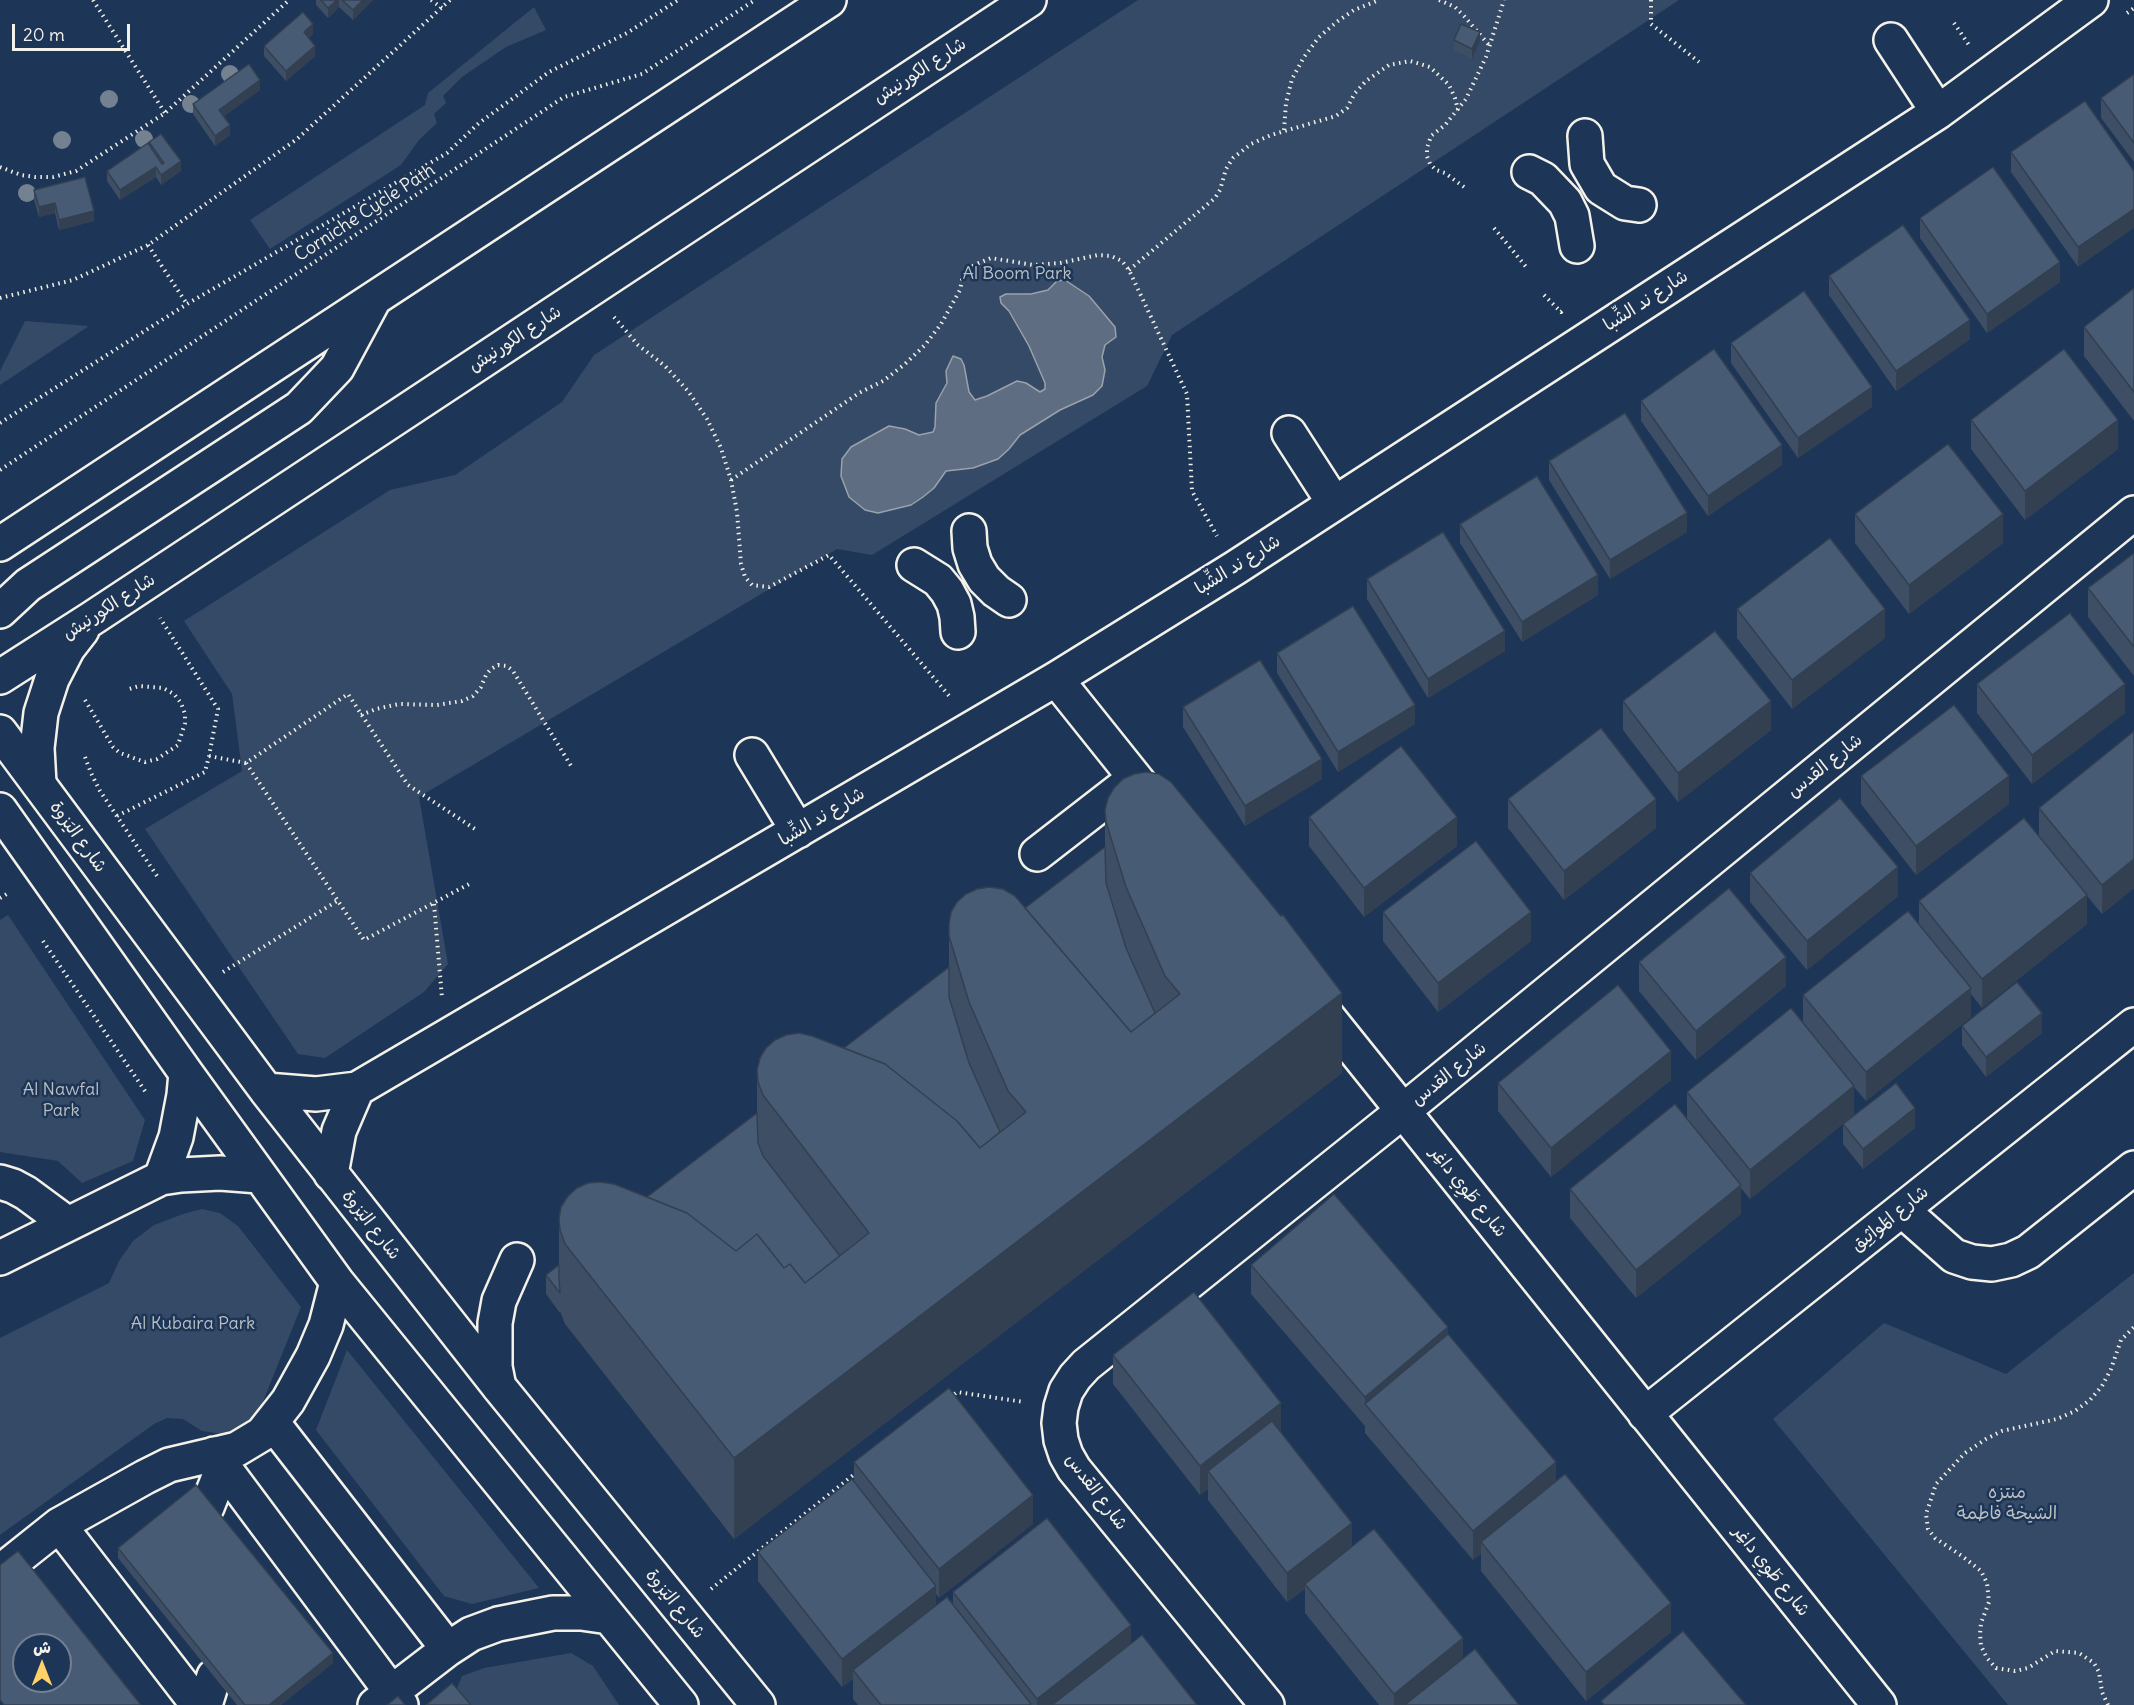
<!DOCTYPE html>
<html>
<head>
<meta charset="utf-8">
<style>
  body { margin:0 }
  #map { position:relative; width:2134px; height:1705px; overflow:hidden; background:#1d3557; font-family:Delius,"Playpen Sans Arabic",sans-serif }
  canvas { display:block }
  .north { position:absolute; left:12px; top:1633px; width:60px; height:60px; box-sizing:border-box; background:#1d3557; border:2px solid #738091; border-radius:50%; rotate:0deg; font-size:16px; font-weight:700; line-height:24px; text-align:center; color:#f4f1e8 }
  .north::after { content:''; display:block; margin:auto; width:21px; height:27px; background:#ffd166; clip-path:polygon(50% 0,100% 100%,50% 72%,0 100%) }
  .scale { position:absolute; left:12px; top:24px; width:118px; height:27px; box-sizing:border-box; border:3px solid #f4f1e8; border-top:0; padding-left:8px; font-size:18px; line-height:21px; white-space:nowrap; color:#f4f1e8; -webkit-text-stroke:4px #1d3557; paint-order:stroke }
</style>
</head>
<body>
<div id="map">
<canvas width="2134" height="1705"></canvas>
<div class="north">ش</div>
<div class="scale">20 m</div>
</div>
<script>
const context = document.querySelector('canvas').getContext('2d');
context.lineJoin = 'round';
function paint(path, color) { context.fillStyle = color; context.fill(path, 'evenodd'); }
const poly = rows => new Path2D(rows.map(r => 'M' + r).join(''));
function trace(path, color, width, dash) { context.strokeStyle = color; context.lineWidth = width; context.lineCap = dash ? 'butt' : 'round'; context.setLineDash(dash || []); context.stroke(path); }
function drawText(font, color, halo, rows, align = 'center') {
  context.font = font + ' Delius,"Playpen Sans Arabic",sans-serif'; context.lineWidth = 5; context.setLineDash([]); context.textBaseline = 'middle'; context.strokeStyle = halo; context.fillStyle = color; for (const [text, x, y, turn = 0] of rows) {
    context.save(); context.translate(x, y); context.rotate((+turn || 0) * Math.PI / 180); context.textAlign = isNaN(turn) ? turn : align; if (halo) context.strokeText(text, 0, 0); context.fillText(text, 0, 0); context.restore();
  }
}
const green = poly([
  [1138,0,1679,0,1172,335,1147,386,872,555,837,549,419,797,448,964,424,992,325,1058,298,1054,145,829,242,771,232,694,184,621,390,490,455,475,562,402,594,355],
  [534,7,546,30,506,47,462,77,443,96,446,103,434,114,437,123,419,140,401,165,270,249,250,220,425,105,428,93],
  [25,321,89,326,0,385,0,371],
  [8,915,145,1120,133,1161,82,1183,58,1161,0,1152,0,920],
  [202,1209,220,1213,238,1226,301,1307,258,1414,240,1426,223,1434,202,1431,183,1419,167,1418,154,1424,0,1535,0,1338,109,1283,119,1261,133,1241,154,1225,183,1214],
  [2134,1273,2134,1705,2008,1705,1773,1419,1884,1323,2006,1374],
  [347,1350,539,1588,472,1604,444,1596,316,1430],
  [571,1653,593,1666,619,1705,465,1705,455,1693,462,1676,484,1668]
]);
const water = poly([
  [1065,280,1089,296,1115,327,1116,337,1105,345,1102,357,1105,370,1102,386,1093,395,1060,410,1020,435,1009,449,998,459,973,468,946,471,934,488,923,497,911,505,878,513,865,510,849,497,841,476,842,459,851,447,889,426,905,429,919,435,933,432,935,427,936,403,947,383,946,371,953,356,961,359,964,365,969,392,975,400,987,396,1017,381,1026,383,1040,392,1045,389,1045,383,1029,346,1009,311,1001,303,1000,297,1006,294,1031,294,1048,290,1057,281,1065,280]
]);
const path = poly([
  [93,0,165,113],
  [431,0,442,8],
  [1439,0,1455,7,1464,16,1489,45],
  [1651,0,1651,24,1699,62],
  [2127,13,2134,8],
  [1954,23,1969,45],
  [1284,130,1286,103,1292,79,1304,57,1319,37,1338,21,1354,10,1379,0],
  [0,167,21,175,35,177,53,177,76,171,165,113,289,0],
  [1464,187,1445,173,1436,170,1430,164,1427,156,1427,148,1431,136,1445,125,1466,99,1486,57,1504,0],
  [1494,228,1527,268],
  [148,245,187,304],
  [1129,270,1215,198,1220,190,1226,169,1233,158,1251,144,1271,135,1336,116,1347,108,1355,93,1366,81,1389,65,1410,61,1430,67,1449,85,1455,98,1458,110],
  [1544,295,1561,312,1563,310],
  [0,298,73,280,148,245,297,139,450,0],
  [614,317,638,345,665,366,688,391,707,419,721,448,731,480,737,512,741,564,745,577,752,585,769,587,829,555,951,698],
  [0,423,187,304,447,153,479,123,549,72,627,33,678,0],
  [0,470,564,97,642,74,755,0],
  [731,480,859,393,883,381,905,364,925,345,941,324,960,290,962,280,967,272,974,265,991,258,1033,265,1060,263,1098,255,1111,256,1122,261,1129,270,1187,394,1192,491,1217,536],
  [85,700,113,747,120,753,145,762,157,759,178,745,185,723,185,714,181,703,174,694,163,688,139,686,129,689],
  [361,715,376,709,399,704,437,705,462,701,473,696,481,687,486,675,491,669,498,665,507,666,513,671,573,769],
  [209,756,246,763,348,694,408,785,475,829],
  [85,757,91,773,100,791,157,876],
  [246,763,364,940,471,883],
  [117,816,205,772,209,756,218,709,160,618],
  [0,898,10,892],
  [434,904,442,998],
  [43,941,147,1094],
  [223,972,337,901],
  [950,1398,957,1392,1024,1402],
  [711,1589,857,1472],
  [2108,1705,2102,1692,2099,1672,2094,1663,2079,1653,2055,1651,2028,1668,2015,1671,1996,1668,1987,1658,1981,1646,1980,1634,1981,1623,1989,1602,1987,1583,1981,1571,1962,1556,1935,1538,1928,1529,1926,1514,1936,1484,1965,1453,1986,1439,2002,1431,2057,1419,2075,1411,2090,1400,2102,1386,2111,1369,2121,1340,2134,1327]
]);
const minor = poly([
  [1891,40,1938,112],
  [1585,136,1587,164,1601,188,1625,203,1639,205],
  [1529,172,1543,179,1565,202,1572,216,1577,246],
  [1289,433,1334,503],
  [969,531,970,548,975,564,984,579,996,591,1009,600],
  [914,565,938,580,947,591,954,604,957,617,958,632],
  [1056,679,1160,809],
  [0,732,266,1090,500,1388,758,1705],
  [752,755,798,831],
  [0,810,186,1073,337,1282,681,1705],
  [1037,854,1135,778],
  [1315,1001,1879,1705],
  [266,1090,316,1094,357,1089,1056,679,1235,568,1938,112,2091,0],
  [331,1174,339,1131,357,1089],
  [161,1178,176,1137,184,1095,186,1073],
  [0,1182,13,1186,26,1193,68,1224],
  [1902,1210,1954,1256,1972,1262,1992,1264,2011,1260,2028,1252,2134,1168],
  [0,1258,161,1178,181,1175,220,1173,259,1176],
  [499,1387,495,1367,495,1323,499,1301,517,1260],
  [1645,1414,2134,1025],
  [272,1422,448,1649],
  [214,1454,401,1705],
  [207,1507,223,1467],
  [59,1525,198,1705],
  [0,1572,59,1525,145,1477,169,1465,237,1449,262,1434,288,1401,313,1356,326,1325,337,1282],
  [205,1705,214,1676],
  [375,1705,448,1649,471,1634,498,1624,553,1613,581,1613,609,1617],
  [1267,1705,1074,1469,1066,1455,1061,1440,1059,1423,1061,1407,1066,1391,1075,1377,1086,1365,1403,1111,2134,513]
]);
const major = poly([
  [0,544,829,0],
  [0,611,28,585,299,408,337,368,372,303],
  [0,677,91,619,1029,0],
  [39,784,37,748,41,713,52,679,68,648,82,630]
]);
const trees = [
  [230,74],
  [109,99],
  [191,104],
  [144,139],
  [62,140],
  [27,193]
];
const wall = poly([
  [316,0,373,0,353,20,339,7,328,18,316,5],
  [313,34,309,38,315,56,286,81,264,56,264,46],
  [1454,40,1480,42,1472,59,1454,50],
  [2134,74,2134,162,2101,118,2101,98],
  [260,90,224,116,230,135,215,146,193,114,193,104],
  [2085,101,2078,267,2011,172,2011,152],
  [149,142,181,171,161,185,156,177,120,200,107,181,107,171,149,146],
  [34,190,94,221,59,230,55,213,39,217,34,200],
  [1920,218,2060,282,1987,333,1920,238],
  [1829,276,1970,339,1896,391,1829,295],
  [2134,288,2134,421,2084,356,2084,327],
  [1731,343,1872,407,1798,458,1731,363],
  [1641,401,1782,465,1708,516,1641,421],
  [1971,420,2118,449,2025,520,1971,449],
  [1549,461,1687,532,1610,579,1549,480],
  [1855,514,2003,543,1909,614,1855,543],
  [1460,524,1598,595,1522,642,1460,543],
  [2134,553,2134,676,2088,617,2088,588],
  [1367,579,1505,651,1428,698,1367,599],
  [1737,609,1885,638,1792,709,1737,638],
  [1277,653,1415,724,1338,772,1277,673],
  [1977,684,2125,713,2032,784,1977,713],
  [1623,701,1771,730,1678,802,1623,730],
  [1183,707,1322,779,1245,826,1183,727],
  [2134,731,2134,888,2102,914,2087,896,2087,924,1982,1008,1971,994,1971,1017,1866,1101,1854,1087,1854,1115,1915,1128,1863,1169,1843,1144,1843,1124,1750,1199,1741,1188,1741,1214,1636,1298,1570,1218,1570,1189,1687,1118,1687,1092,1803,1023,1803,995,1919,925,1919,901,2039,835,2039,808],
  [1861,776,2009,804,1916,875,1861,804],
  [1508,799,1656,828,1564,900,1508,828],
  [1105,810,1342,1073,734,1539,565,1324,560,1311,560,1313,546,1294,546,1275,559,1265,559,1219,647,1197,757,1113,757,1070,844,1048,949,967,949,924,1025,908,1105,847],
  [1309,817,1457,846,1364,917,1309,846],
  [1750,873,1898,896,1807,970,1750,902],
  [1383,912,1531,941,1438,1012,1383,941],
  [1639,962,1786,986,1696,1060,1639,991],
  [1962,1026,2042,1033,1986,1077,1962,1045],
  [1671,1080,1551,1177,1498,1111,1498,1083],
  [1251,1265,1448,1335,1556,1482,1671,1632,1586,1701,1481,1571,1481,1554,1473,1560,1365,1433,1365,1426,1251,1294],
  [1113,1355,1281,1432,1352,1547,1463,1659,1519,1705,1379,1705,1305,1613,1305,1589,1287,1602,1208,1500,1208,1489,1200,1495,1113,1384],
  [854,1462,1033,1524,939,1598,936,1594,936,1605,953,1605,953,1592,1131,1643,1197,1705,858,1705,853,1699,853,1679,842,1687,758,1581,758,1552,854,1482],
  [118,1548,333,1663,281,1705,237,1705,118,1558]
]);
const shadedWall = poly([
  [337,0,339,0,339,7,328,18,328,8],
  [363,0,373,0,353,20,353,10],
  [313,24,313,34,304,42,304,32],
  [1480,32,1480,42,1472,59,1472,49],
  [315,46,315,56,286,81,286,71],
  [260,80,260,90,219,120,219,110],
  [230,125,230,135,215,146,215,136],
  [181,161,181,171,161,185,161,175],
  [156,167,156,177,120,200,120,190],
  [55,203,55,213,39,217,39,207],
  [2134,209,2134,228,2078,267,2078,247],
  [94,211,94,221,59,230,59,220],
  [2060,262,2060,282,1987,333,1987,314],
  [1970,320,1970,339,1896,391,1896,371],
  [1872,387,1872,407,1798,458,1798,438],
  [2118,420,2118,449,2025,520,2025,491],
  [1782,445,1782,465,1708,516,1708,496],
  [1687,513,1687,532,1610,579,1610,560],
  [2003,514,2003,543,1909,614,1909,585],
  [1598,575,1598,595,1522,642,1522,622],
  [1885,609,1885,638,1792,709,1792,680],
  [1505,631,1505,651,1428,698,1428,679],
  [2125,684,2125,713,2032,784,2032,755],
  [1771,701,1771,730,1678,802,1678,773],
  [1415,705,1415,724,1338,772,1338,752],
  [1322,759,1322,779,1245,826,1245,806],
  [2009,776,2009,804,1916,875,1916,846],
  [1656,799,1656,828,1564,900,1564,871],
  [1457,817,1457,846,1364,917,1364,888],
  [2134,859,2134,888,2102,914,2102,885],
  [1898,867,1898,896,1807,970,1807,941],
  [2087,895,2087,924,1982,1008,1982,979],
  [1531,912,1531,941,1438,1012,1438,983],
  [1786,957,1786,986,1696,1060,1696,1031],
  [1971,988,1971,1017,1866,1101,1866,1072],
  [1342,993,1342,1073,734,1539,734,1458],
  [2042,1013,2042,1033,1986,1077,1986,1057],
  [1671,1051,1671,1080,1551,1177,1551,1148],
  [1854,1086,1854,1115,1750,1199,1750,1170],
  [1915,1108,1915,1128,1863,1169,1863,1149],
  [1741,1185,1741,1214,1636,1298,1636,1270],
  [1448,1327,1448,1356,1365,1404,1365,1426,1365,1397],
  [1281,1403,1281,1432,1208,1471,1208,1489,1200,1495,1200,1466],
  [1556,1462,1556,1491,1481,1542,1481,1554,1473,1560,1473,1531],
  [1033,1495,1033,1524,939,1598,939,1569],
  [1352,1523,1352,1552,1305,1584,1305,1589,1287,1602,1287,1573],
  [936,1586,936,1615,853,1670,853,1679,842,1687,842,1659],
  [1671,1603,1671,1632,1586,1701,1586,1672],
  [1131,1625,1131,1654,1066,1705,1037,1705,1037,1699],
  [1463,1638,1463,1667,1406,1704,1406,1705,1394,1705,1394,1694],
  [333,1653,333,1663,281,1705,269,1705]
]);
const building = poly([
  [321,0,337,0,328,8,321,0],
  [342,0,363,0,353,10,342,0],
  [303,12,313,24,304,32,315,46,286,71,264,46,303,12],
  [1461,24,1480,32,1472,49,1454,40,1461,24],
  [249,64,260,80,219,110,230,125,215,136,193,104,249,64],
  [2134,74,2134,143,2101,98,2134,74],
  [2085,101,2134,171,2134,209,2078,247,2011,152,2085,101],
  [161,134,181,161,161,175,156,167,120,190,107,171,148,143,162,164,164,163,149,142,161,134],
  [1993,167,2060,262,1987,314,1920,218,1993,167],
  [85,177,94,211,59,220,55,203,39,207,34,190,85,177],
  [1903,225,1970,320,1896,371,1829,276,1903,225],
  [2134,288,2134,392,2084,327,2134,288],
  [1804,291,1872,387,1798,438,1731,343,1804,291],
  [1714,349,1782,445,1708,496,1641,401,1714,349],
  [2064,349,2118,420,2025,491,1971,420,2064,349],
  [1625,413,1687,513,1610,560,1549,461,1625,413],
  [1948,444,2003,514,1909,585,1855,514,1948,444],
  [1537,476,1598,575,1522,622,1460,524,1537,476],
  [1443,532,1505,631,1428,679,1367,579,1443,532],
  [1830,538,1885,609,1792,680,1737,609,1830,538],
  [2134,553,2134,647,2088,588,2134,553],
  [1353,606,1415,705,1338,752,1277,653,1353,606],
  [2070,613,2125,684,2032,755,1977,684,2070,613],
  [1715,631,1771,701,1678,773,1623,701,1715,631],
  [1260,660,1322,759,1245,806,1183,707,1260,660],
  [1954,705,2009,776,1916,846,1861,776,1954,705],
  [1601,728,1656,799,1564,871,1508,799,1601,728],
  [2134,731,2134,859,2102,885,2039,808,2134,731],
  [1401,746,1457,817,1364,888,1309,817,1401,746],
  [1146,772,1159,774,1171,782,1281,916,1283,915,1342,993,734,1458,565,1244,560,1230,559,1219,561,1207,568,1196,577,1188,588,1183,600,1182,614,1184,687,1213,736,1251,757,1234,784,1268,790,1264,805,1283,869,1233,763,1095,758,1082,757,1070,760,1058,766,1048,775,1040,786,1035,799,1033,812,1036,885,1064,957,1121,980,1148,1026,1112,1008,1091,969,1002,949,936,949,924,951,912,957,902,966,894,977,889,989,887,1003,889,1015,896,1131,1032,1180,994,1165,976,1126,887,1106,822,1105,810,1108,798,1114,788,1123,779,1134,774,1146,772],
  [1840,798,1898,867,1807,941,1750,873,1840,798],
  [2024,818,2087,895,1982,979,1919,901,2024,818],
  [1476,841,1531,912,1438,983,1383,912,1476,841],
  [1105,847,1106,883,1126,948,1155,1013,1131,1032,1025,908,1105,847],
  [1729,888,1786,957,1696,1031,1639,962,1729,888],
  [1908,911,1971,988,1866,1072,1803,995,1908,911],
  [949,967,949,997,969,1063,1000,1132,980,1148,957,1121,885,1064,844,1048,949,967],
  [2017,982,2042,1013,1986,1057,1962,1026,2017,982],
  [1618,985,1671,1051,1551,1148,1498,1083,1618,985],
  [1791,1008,1854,1086,1750,1170,1687,1092,1791,1008],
  [1896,1083,1915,1108,1863,1149,1843,1124,1896,1083],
  [1675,1104,1741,1185,1636,1270,1570,1189,1675,1104],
  [757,1113,758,1143,763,1156,840,1256,805,1283,790,1264,784,1268,757,1234,736,1251,687,1213,647,1197,757,1113],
  [1334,1194,1448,1327,1365,1397,1251,1265,1334,1194],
  [559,1265,559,1279,560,1293,546,1275,559,1265],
  [1194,1292,1281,1403,1200,1466,1113,1355,1194,1292],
  [1448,1334,1556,1462,1473,1531,1365,1404,1448,1334],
  [949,1388,1033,1495,939,1569,854,1462,949,1388],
  [1272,1421,1352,1523,1287,1573,1208,1471,1272,1421],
  [1565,1474,1671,1603,1586,1672,1481,1542,1565,1474],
  [852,1479,936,1586,842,1659,758,1552,852,1479],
  [196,1485,333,1653,269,1705,245,1705,118,1548,196,1485],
  [1047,1518,1131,1625,1037,1699,953,1592,1047,1518],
  [1374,1529,1463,1638,1394,1694,1305,1584,1374,1529],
  [18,1551,141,1705,4,1705,0,1700,0,1565,18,1551],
  [24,1645,60,1645,60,1681,24,1681,24,1645],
  [947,1597,1031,1704,1029,1705,881,1705,853,1670,947,1597],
  [1683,1631,1746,1705,1604,1705,1601,1701,1683,1631],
  [1142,1635,1197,1705,1052,1705,1142,1635],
  [1475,1649,1519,1705,1407,1705,1406,1704,1475,1649],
  [452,1683,471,1705,426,1705,452,1683],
  [398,1696,405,1705,387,1705,398,1696]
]);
const streetNames = [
  ["شارع الكورنيش",920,71,-33],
  ["Corniche Cycle Path",365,213,-33],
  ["شارع ند الشِّبا",1646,301,-33],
  ["شارع الكورنيش",515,339,-33],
  ["شارع ند الشِّبا",1238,565,-32],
  ["شارع الكورنيش",109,607,-33],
  ["شارع القدس",1825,766,-39],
  ["شارع ند الشِّبا",822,817,-31],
  ["شارع اليَزوة",78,837,54],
  ["شارع القدس",1449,1074,-39],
  ["شارع طَوِي داغِر",1468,1192,51],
  ["شارع المَواثِيق",1890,1219,-39],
  ["شارع اليَزوة",371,1225,52],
  ["شارع القدس",1096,1492,53],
  ["شارع طَوِي داغِر",1771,1571,51],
  ["شارع اليَزوة",675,1604,51]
];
const parkNames = [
  ["Al Boom Park",1017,274],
  ["Al Nawfal",61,1090],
  ["Park",61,1111],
  ["Al Kubaira Park",193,1324],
  ["منتزه",2007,1493],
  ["الشيخة فاطمة",2007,1514]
];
paint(green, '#354a67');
paint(water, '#5e6d82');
trace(water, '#9aa2ab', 1.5);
trace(minor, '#f4f1e8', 38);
trace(major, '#f4f1e8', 38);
trace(path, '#f4f1e8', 4, [1.5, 4.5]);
trace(minor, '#1d3557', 33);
trace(major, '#1d3557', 33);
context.fillStyle = '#748191';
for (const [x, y] of trees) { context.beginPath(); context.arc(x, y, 9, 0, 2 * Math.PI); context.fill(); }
paint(wall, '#3e4e64');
paint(shadedWall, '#324051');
paint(building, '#485b74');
trace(building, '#324051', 1.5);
drawText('18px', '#f4f1e8', '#1d3557', streetNames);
drawText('18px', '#bbbfc1', '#1d3557', parkNames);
</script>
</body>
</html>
